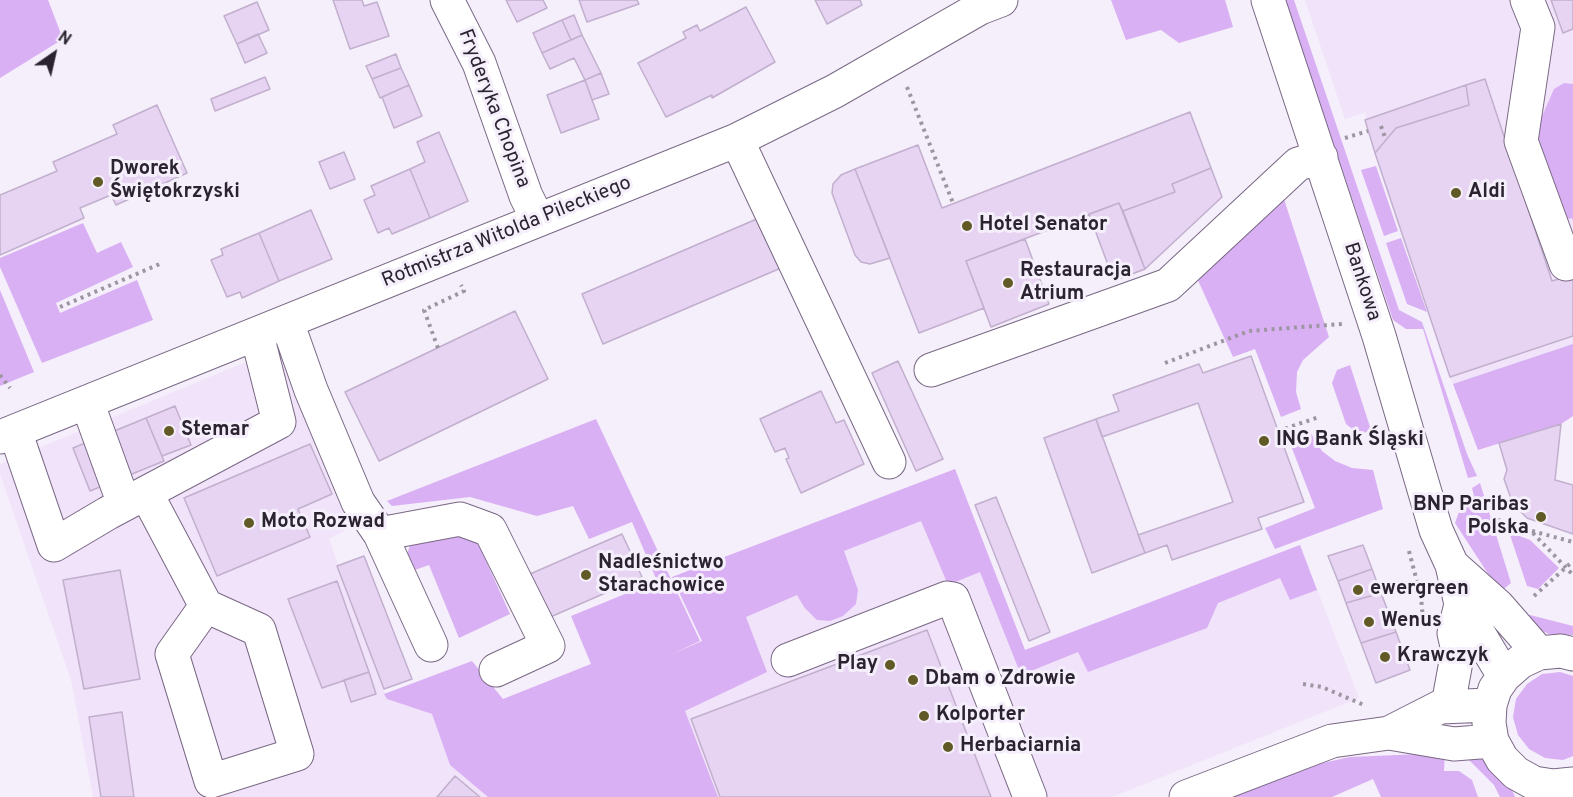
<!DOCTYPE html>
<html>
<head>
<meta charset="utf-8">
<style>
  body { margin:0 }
  #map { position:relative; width:1573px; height:797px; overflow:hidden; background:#f5eefb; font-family:Overpass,sans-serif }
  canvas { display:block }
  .north { position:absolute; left:24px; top:24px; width:60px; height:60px; -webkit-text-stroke:4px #f5eefb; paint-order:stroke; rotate:34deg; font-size:16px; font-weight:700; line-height:24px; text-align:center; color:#2b2430 }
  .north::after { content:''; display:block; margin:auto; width:21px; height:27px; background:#2b2430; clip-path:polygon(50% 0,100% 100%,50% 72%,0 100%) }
</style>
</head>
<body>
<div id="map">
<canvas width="1573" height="797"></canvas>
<div class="north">N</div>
</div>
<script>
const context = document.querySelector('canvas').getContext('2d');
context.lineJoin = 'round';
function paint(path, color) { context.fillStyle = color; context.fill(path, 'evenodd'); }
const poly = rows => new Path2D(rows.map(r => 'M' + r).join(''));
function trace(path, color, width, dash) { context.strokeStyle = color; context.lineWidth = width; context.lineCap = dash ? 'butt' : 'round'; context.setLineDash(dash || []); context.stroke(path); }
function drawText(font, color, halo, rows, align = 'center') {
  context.font = font + ' Overpass,sans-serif'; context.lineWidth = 6; context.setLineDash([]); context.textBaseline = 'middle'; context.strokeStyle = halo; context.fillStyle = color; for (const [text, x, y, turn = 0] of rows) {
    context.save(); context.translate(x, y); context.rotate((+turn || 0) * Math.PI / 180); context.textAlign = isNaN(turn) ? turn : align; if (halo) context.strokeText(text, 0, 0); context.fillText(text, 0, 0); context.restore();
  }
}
const built = poly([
  [1305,0,1573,0,1573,416,1561,424,1478,450,1453,384,1375,153,1365,120,1366,112,1345,119],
  [282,347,351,527,329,539,387,699,432,714,450,765,488,797,93,797,71,680,0,474,0,464],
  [955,469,1025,650,1300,545,1359,698,1112,797,586,797,546,710,702,641,672,577]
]);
const green = poly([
  [0,0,48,0,63,39,0,78],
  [1111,0,1225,0,1233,27,1179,43,1161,30,1126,40],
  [1285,0,1294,0,1399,310,1422,322,1467,454,1477,476,1468,478,1423,329,1406,329,1393,320],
  [1564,83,1573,84,1573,221,1572,218,1561,221,1533,137,1554,89],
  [1376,166,1398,231,1384,236,1361,170],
  [1281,190,1329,337,1303,360,1297,372,1296,392,1301,409,1281,417,1255,349,1233,357,1195,274],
  [83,223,97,253,121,242,133,267,56,303,60,313,137,280,153,320,42,363,0,267,0,258],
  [1401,238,1427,312,1407,304,1386,243],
  [0,290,34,372,0,386],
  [1573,344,1573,416,1561,424,1478,450,1453,384],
  [1350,365,1371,430,1364,433,1355,431,1346,424,1332,383,1337,370],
  [596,419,700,641,670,655,702,641,672,577,955,469,1025,650,1300,545,1317,590,1290,600,1280,578,1218,603,1207,628,1088,672,1078,652,1021,675,980,572,948,585,921,521,844,551,858,590,856,604,843,616,830,621,817,620,804,607,797,595,746,617,767,672,685,711,718,797,488,797,450,765,432,714,387,699,384,694,472,661,503,699,591,664,571,616,657,581,632,522,589,539,573,506,537,516,470,497,392,506,387,501],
  [1310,432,1322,451,1335,461,1352,468,1373,470,1383,509,1275,549,1265,528,1315,508,1288,438],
  [1480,483,1511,583,1500,592,1455,523,1461,506,1475,500,1472,488],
  [440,528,476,539,510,614,459,638,429,565,409,572,406,558,410,545,419,536],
  [1509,532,1530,540,1559,568,1538,589,1527,586],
  [1530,615,1573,626,1573,635,1549,634,1531,626,1521,617],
  [1560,672,1573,676,1573,756,1563,760,1545,758,1529,749,1518,735,1513,717,1516,699,1527,684,1542,674],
  [1471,749,1504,771,1515,797,1500,797,1494,785,1468,759],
  [1445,753,1444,771,1459,771,1472,780,1478,797,1381,797,1373,779,1332,797,1224,797,1304,767,1350,757]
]);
const building = poly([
  [333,0,362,0,364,6,377,2,389,36,350,49,333,0],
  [506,0,543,0,547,8,517,22,506,0],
  [579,0,637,0,639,4,587,22,579,0],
  [815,0,860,0,862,5,827,24,815,0],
  [1551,0,1573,0,1573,29,1563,33,1551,0],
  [257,2,269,30,237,44,224,16,257,2],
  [746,7,775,62,712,98,712,95,666,117,638,63,686,38,683,32,697,25,700,31,746,7],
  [574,15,582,35,571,40,562,20,574,15],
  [562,20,571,40,542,53,533,33,562,20],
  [258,34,267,53,245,63,237,44,258,34],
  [582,35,601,73,585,80,574,58,550,69,542,53,582,35],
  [396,54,401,68,372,79,366,66,396,54],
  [401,68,409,85,380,98,372,79,401,68],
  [601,73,609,94,592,100,585,80,601,73],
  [265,77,270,89,215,111,211,99,265,77],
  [1485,79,1552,281,1573,275,1573,336,1450,377,1375,153,1396,128,1469,105,1466,85,1485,79],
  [585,80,599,119,561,133,547,95,585,80],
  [409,85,422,116,394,128,382,97,409,85],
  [1466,85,1469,105,1396,128,1375,153,1365,120,1466,85],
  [157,105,187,173,116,205,111,195,80,208,84,218,0,255,0,195,57,171,53,162,117,134,113,125,157,105],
  [1190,112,1211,168,1172,184,1175,192,1123,211,1119,203,966,261,984,308,919,333,855,169,918,145,942,208,1190,112],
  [439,132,468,201,430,218,410,169,425,162,417,142,439,132],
  [344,152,355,179,330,189,319,162,344,152],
  [1211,168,1222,197,1145,269,1123,211,1175,192,1172,184,1211,168],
  [410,169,430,218,392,234,389,228,378,233,364,200,375,195,371,186,410,169],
  [855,169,890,258,870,264,861,262,855,255,832,193,833,184,841,175,855,169],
  [1119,203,1145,269,1114,281,1089,214,1119,203],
  [311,210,332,259,279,281,259,233,311,210],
  [759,218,781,268,603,344,582,294,759,218],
  [259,233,279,281,242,298,240,292,227,297,211,260,223,255,221,249,259,233],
  [1025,239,1049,304,991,327,966,261,1025,239],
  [515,311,548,379,379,461,345,392,515,311],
  [1251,356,1304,502,1258,518,1262,529,1172,560,1167,545,1145,553,1138,535,1233,502,1198,403,1102,437,1096,419,1119,411,1113,395,1199,364,1203,373,1251,356],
  [898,361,943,459,916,471,872,373,898,361],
  [821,391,836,423,844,420,864,464,801,493,786,459,789,458,785,448,775,452,760,419,821,391],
  [175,406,191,445,162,456,146,418,175,406],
  [146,418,164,461,90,491,73,448,146,418],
  [1096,419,1145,553,1092,573,1044,438,1096,419],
  [1561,424,1555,480,1573,485,1573,534,1527,518,1513,504,1504,479,1507,470,1499,443,1561,424],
  [310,444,332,494,298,509,310,537,217,576,184,498,310,444],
  [996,497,1050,632,1029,641,975,505,996,497],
  [622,534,642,577,548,618,530,574,622,534],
  [1363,545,1372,569,1338,581,1328,556,1363,545],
  [364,556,412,679,384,689,337,566,364,556],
  [1372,569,1381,593,1346,603,1338,581,1372,569],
  [120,570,140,679,84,689,63,580,120,570],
  [337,581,369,672,322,688,288,599,337,581],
  [1381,593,1396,632,1361,643,1346,603,1381,593],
  [927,630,991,797,720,797,691,719,927,630],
  [1396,632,1410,670,1376,683,1361,643,1396,632],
  [369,672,376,694,351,702,344,680,369,672],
  [122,712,134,797,101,797,89,717,122,712],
  [455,776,480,797,437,797,455,776]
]);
const path = poly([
  [907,87,953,203],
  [1381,126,1386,140],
  [1345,138,1368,131],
  [60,307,162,263],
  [438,348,424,310,464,291,461,285],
  [1165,363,1249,331,1342,324],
  [0,375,10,388],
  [1278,431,1319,417],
  [1498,520,1531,531,1573,575],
  [1532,531,1573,542],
  [1409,551,1421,597,1423,619],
  [1534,596,1573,561],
  [1303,684,1322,687,1364,705]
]);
const minor = poly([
  [447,0,479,63,526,196,538,220],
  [1268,0,1379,336,1436,530,1452,565,1461,604,1504,676],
  [1527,0,1538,27,1521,141,1566,264],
  [737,140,889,462],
  [287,322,311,390,358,502,380,534,460,519,490,530,548,646,496,670],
  [931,370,1168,285,1298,164,1321,157],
  [87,402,124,504],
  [15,431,54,545,108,513,279,422,257,335],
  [0,437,737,140,835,91,980,8,1001,0],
  [146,493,206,606,172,654,211,781,297,754,259,630,206,606],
  [380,534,431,645],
  [1452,565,1498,606,1539,653],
  [1573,654,1561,651,1539,653,1520,662,1504,676,1495,689,1490,705,1489,723,1492,741,1502,759,1516,773,1534,783,1553,786,1573,784],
  [788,660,947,598,953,599,1030,797],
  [1448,705,1458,651,1454,633,1461,604],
  [1389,733,1440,707,1490,705],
  [1186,797,1332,741,1389,733,1454,744,1492,741]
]);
const markers = [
  [98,182,6,"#615a27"],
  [1456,193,6,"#615a27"],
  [967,226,6,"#615a27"],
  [1008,283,6,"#615a27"],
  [169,431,6,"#615a27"],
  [1264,441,6,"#615a27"],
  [1541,517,6,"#615a27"],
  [249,523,6,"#615a27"],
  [586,575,6,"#615a27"],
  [1358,590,6,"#615a27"],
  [1369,622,6,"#615a27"],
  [1385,657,6,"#615a27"],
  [890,665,6,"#615a27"],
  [913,680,6,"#615a27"],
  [924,716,6,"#615a27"],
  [948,747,6,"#615a27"]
];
const streetNames = [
  ["Fryderyka Chopina",493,109,69],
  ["Rotmistrza Witolda Pileckiego",507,233,-22],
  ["Bankowa",1361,282,72]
];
const poiNames = [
  ["Dworek",110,170],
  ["Świętokrzyski",110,193],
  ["Aldi",1468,193],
  ["Hotel Senator",979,226],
  ["Restauracja",1020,272],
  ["Atrium",1020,295],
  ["Stemar",181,431],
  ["ING Bank Śląski",1276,441],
  ["BNP Paribas",1529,506,"right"],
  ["Polska",1529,529,"right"],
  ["Moto Rozwad",261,523],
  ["Nadleśnictwo",598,564],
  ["Starachowice",598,587],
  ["ewergreen",1370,590],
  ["Wenus",1381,622],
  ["Krawczyk",1397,657],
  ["Play",878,665,"right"],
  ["Dbam o Zdrowie",925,680],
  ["Kolporter",936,716],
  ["Herbaciarnia",960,747]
];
paint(built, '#f1e3fa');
paint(green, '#d9b0f3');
paint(building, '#e7d4f3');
trace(building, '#c1afcd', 1.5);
trace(minor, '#796884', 35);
trace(path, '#9d96a2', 4, [3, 4.5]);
trace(minor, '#fff', 33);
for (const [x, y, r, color] of markers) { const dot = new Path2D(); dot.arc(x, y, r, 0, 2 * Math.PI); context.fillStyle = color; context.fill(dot); trace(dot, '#f5eefb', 2); }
drawText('20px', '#2b2430', '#f5eefb', streetNames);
drawText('bold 20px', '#2b2430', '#f5eefb', poiNames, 'left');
</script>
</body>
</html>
